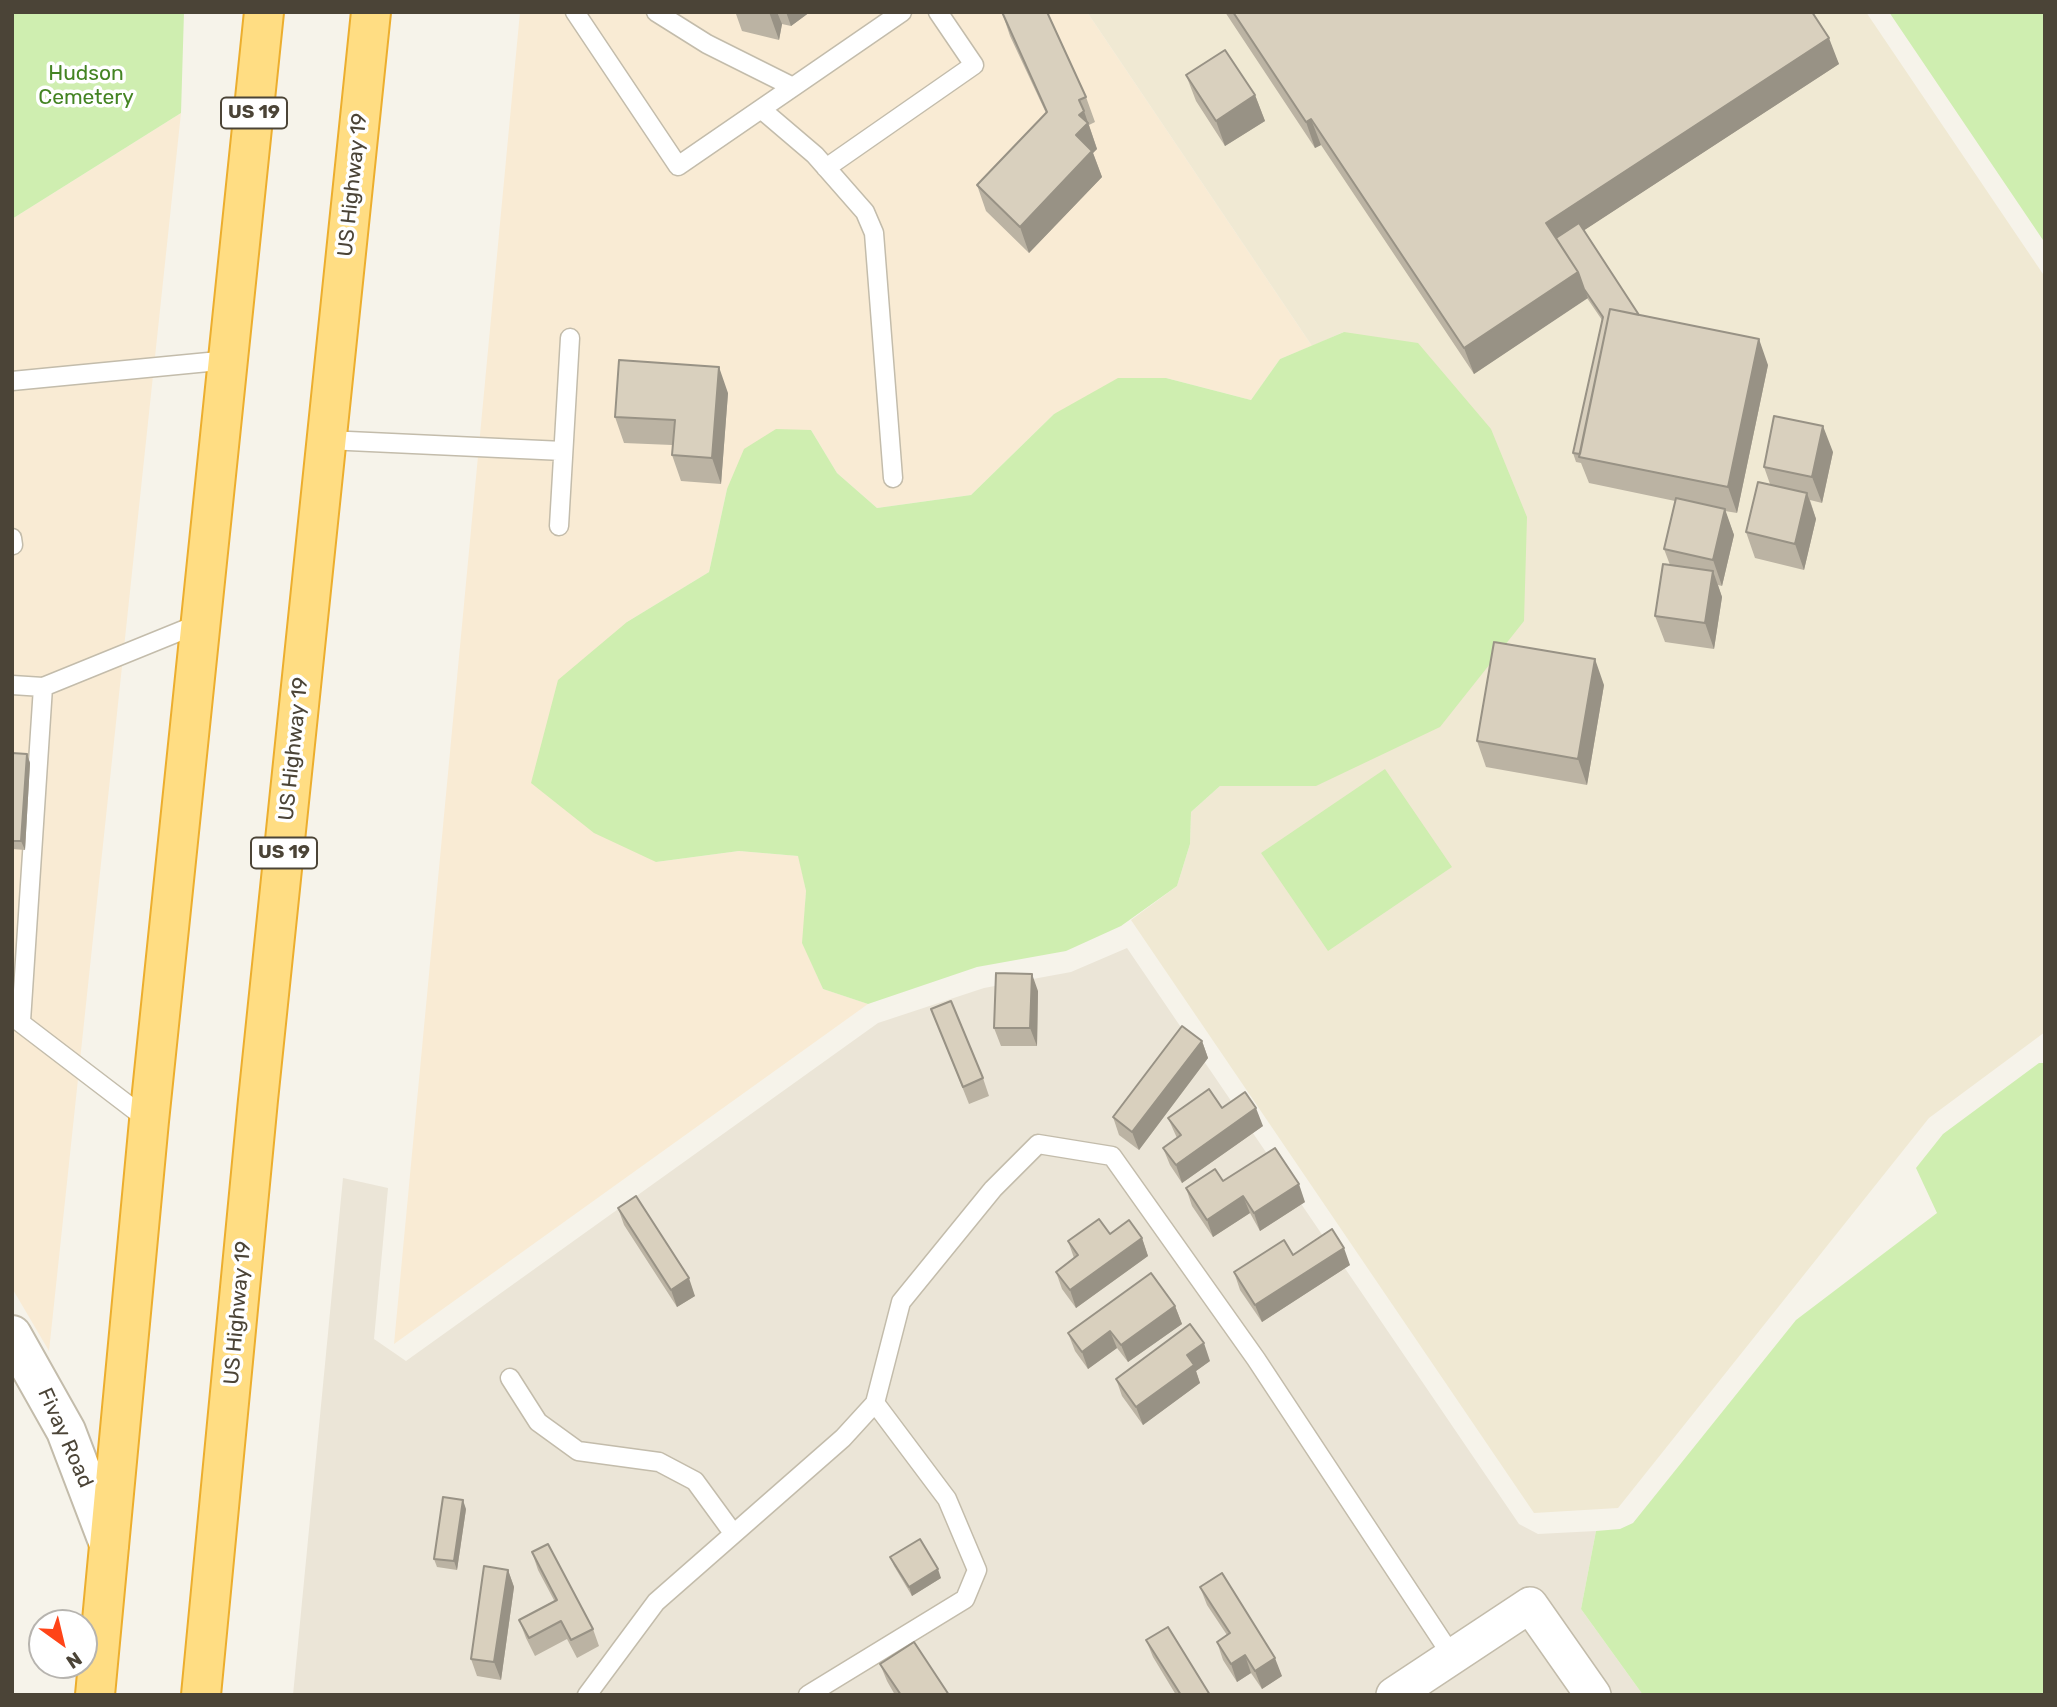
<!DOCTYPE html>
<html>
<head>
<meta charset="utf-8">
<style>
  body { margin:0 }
  #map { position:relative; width:2057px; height:1707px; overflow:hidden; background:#f6f3ea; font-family:Rubik,sans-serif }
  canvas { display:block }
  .frame { position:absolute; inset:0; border:14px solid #4b4437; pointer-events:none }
  .north { position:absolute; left:28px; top:1609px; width:70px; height:70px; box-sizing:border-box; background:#fff; border:2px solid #b7b4af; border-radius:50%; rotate:146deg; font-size:19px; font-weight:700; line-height:28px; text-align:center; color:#4b4437 }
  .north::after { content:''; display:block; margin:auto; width:24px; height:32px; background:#ff4418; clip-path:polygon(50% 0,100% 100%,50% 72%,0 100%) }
</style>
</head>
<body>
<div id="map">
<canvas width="2057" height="1707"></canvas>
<div class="frame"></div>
<div class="north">N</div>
</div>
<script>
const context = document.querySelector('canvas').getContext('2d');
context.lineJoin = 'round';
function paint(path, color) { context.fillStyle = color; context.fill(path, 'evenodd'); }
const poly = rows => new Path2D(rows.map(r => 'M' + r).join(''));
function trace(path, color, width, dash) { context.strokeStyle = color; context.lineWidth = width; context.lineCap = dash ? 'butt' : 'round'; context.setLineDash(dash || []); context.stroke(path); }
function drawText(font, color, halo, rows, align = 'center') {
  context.font = font + ' Rubik,sans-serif'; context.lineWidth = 7; context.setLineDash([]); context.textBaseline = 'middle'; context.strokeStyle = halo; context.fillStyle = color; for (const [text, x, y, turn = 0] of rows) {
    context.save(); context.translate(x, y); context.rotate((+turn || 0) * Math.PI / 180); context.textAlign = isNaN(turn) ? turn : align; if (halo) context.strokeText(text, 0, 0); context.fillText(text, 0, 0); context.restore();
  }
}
const residential = poly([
  [1127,948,1519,1524,1538,1534,1596,1531,1581,1609,1643,1695,293,1695,343,1178,388,1188,374,1339,406,1361,878,1023,984,988,1071,972]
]);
const commercial = poly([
  [520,12,1087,12,1312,346,1280,359,1251,400,1166,378,1054,414,971,495,877,508,837,473,811,430,727,489,709,572,627,622,656,862,739,851,799,856,806,891,803,943,823,989,868,1004,394,1344],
  [181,113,49,1351,12,1288,12,219]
]);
const education = poly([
  [1087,12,1866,12,2045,277,2045,1032,1929,1118,1618,1508,1534,1513,1131,920,1177,886,1190,844,1191,812,1220,786,1316,786,1344,332,1312,346]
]);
const green = poly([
  [12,12,184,12,181,113,12,219],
  [1889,12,2045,12,2045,243],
  [1344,332,1418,343,1491,429,1527,517,1524,621,1440,727,1316,786,1220,786,1191,812,1190,844,1177,886,1121,926,1066,951,977,967,868,1004,823,989,802,943,806,891,798,856,739,851,656,862,594,833,531,783,558,680,627,622,709,572,727,489,744,449,776,429,811,430,837,473,877,508,971,495,1054,414,1118,378,1166,378,1251,400,1280,359],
  [1385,769,1452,867,1328,951,1261,853],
  [2039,1063,2045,1063,2045,1695,1643,1695,1581,1609,1596,1531,1620,1529,1633,1523,1796,1320,1937,1213,1916,1168,1943,1134]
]);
const service = poly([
  [575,12,678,166,793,87],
  [656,12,707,44,793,87,902,12],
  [761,109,815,155,865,212,874,233,893,478],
  [826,168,974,65,938,12],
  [12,381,229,360],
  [327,440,563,451],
  [559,526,570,338],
  [12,538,13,545],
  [12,685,43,687],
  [13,1017,149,1121],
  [21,1021,43,687,203,622],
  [510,1378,538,1422,578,1451,659,1462,695,1481,733,1533],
  [587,1695,656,1602,843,1438,875,1403,901,1302,993,1189,1038,1144,1112,1156,1256,1359,1452,1656],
  [808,1695,965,1599,977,1570,947,1499,875,1403]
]);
const minor = poly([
  [1394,1695,1530,1605,1593,1695]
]);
const tertiary = poly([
  [12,1335,66,1431,109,1544]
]);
const trunk = poly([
  [95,1695,149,1121,264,12],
  [201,1695,258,1100,371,12]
]);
const wall = poly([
  [725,12,810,12,791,26,782,24,779,40,742,31,736,14],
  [1002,12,1086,97,1095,122,1089,125,1097,149,1093,153,1102,177,1029,253,986,211,977,185,1046,113,1010,36],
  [1225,12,1812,12,1839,64,1584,230,1639,315,1768,365,1737,513,1725,511,1734,535,1722,586,1718,585,1722,597,1714,649,1665,642,1655,616,1670,565,1664,549,1675,501,1589,483,1581,463,1576,462,1573,453,1602,320,1587,298,1474,374,1321,145,1315,148],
  [1186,75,1255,95,1265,121,1225,146,1196,101],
  [728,393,721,484,681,481,672,455,672,445,624,443,615,417],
  [1833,452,1822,503,1810,500,1816,519,1804,570,1755,558,1746,532,1770,484,1764,467],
  [1604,685,1587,785,1486,767,1477,741],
  [12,753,27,754,30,763,25,850,12,849],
  [1038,991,1037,1046,1001,1046,994,1028],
  [931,1009,983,1078,989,1096,969,1104],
  [1202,1041,1208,1058,1139,1150,1119,1135,1113,1117],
  [1222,1108,1263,1126,1182,1183,1170,1165,1163,1148,1177,1138,1168,1118],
  [1186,1188,1305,1202,1260,1231,1250,1213,1213,1237,1192,1206],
  [618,1208,695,1296,677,1307,624,1225],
  [1110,1234,1142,1238,1148,1256,1076,1308,1062,1289,1056,1272,1074,1258,1068,1241],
  [1293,1255,1350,1265,1262,1322,1240,1290,1234,1272],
  [1175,1306,1182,1324,1128,1362,1117,1348,1088,1369,1075,1351,1068,1333],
  [1210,1361,1196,1371,1200,1383,1143,1425,1122,1396,1116,1379],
  [466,1509,457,1570,437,1567,434,1559],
  [532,1552,593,1629,599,1646,577,1658,567,1639,535,1656,526,1638,519,1620,555,1602,538,1570],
  [890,1557,941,1578,912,1596,894,1566],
  [508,1570,514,1587,501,1680,477,1676,471,1659],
  [1200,1587,1282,1676,1262,1689,1251,1673,1237,1682,1223,1660,1217,1642,1227,1635,1207,1605],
  [1146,1640,1210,1695,1176,1695,1153,1657],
  [880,1664,949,1695,895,1695,887,1681]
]);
const shadedWall = poly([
  [769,12,777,12,782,24,779,40],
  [786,12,810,12,791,26],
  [1829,38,1839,64,1557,248,1546,223],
  [1255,95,1265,121,1225,146,1216,121],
  [1084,111,1097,149,1093,153,1102,177,1029,253,1020,227,1076,135,1079,115],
  [1311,119,1321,145,1315,148,1306,122],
  [1578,272,1588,298,1474,374,1464,348],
  [1759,339,1768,365,1737,513,1728,487],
  [719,367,728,393,721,484,712,458],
  [1823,426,1833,452,1822,503,1812,477],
  [1807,493,1816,519,1804,570,1795,544],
  [1725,509,1734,535,1722,586,1713,560],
  [1713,571,1722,597,1714,649,1705,623],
  [1595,659,1604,685,1587,785,1578,759],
  [27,754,30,763,25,850,21,841],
  [1032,974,1038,991,1037,1046,1030,1028],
  [1202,1041,1208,1058,1139,1150,1132,1132],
  [1256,1108,1263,1126,1182,1183,1176,1165],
  [1299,1184,1305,1202,1260,1231,1254,1213],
  [1243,1196,1250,1213,1213,1237,1207,1220],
  [1142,1238,1148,1256,1076,1308,1070,1290],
  [1344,1248,1350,1265,1262,1322,1255,1305],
  [689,1278,695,1296,677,1307,671,1290],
  [1175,1306,1182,1324,1128,1362,1121,1345],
  [1110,1331,1117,1348,1088,1369,1082,1352],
  [1204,1343,1210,1361,1196,1371,1200,1383,1143,1425,1136,1407,1187,1355],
  [463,1500,466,1509,457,1570,454,1561],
  [938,1569,941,1578,912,1596,909,1587],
  [508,1570,514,1587,501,1680,494,1662],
  [1245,1655,1251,1673,1237,1682,1231,1664],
  [1275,1658,1282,1676,1262,1689,1255,1671]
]);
const building = poly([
  [1002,12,1047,12,1086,97,1079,100,1084,111,1079,115,1088,123,1076,135,1092,151,1020,227,977,185,1047,112,1002,12],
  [1233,12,1812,12,1829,38,1546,223,1578,272,1464,348,1311,119,1306,122,1233,12],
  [1225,50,1255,95,1216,121,1186,75,1225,50],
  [1579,223,1639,315,1610,309,1580,454,1573,453,1603,317,1584,289,1578,272,1556,238,1579,223],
  [1610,309,1759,339,1728,487,1579,457,1610,309],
  [619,360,719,367,712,458,672,455,675,420,615,417,619,360],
  [1774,416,1823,426,1812,477,1764,467,1774,416],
  [1758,482,1807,493,1795,544,1746,532,1758,482],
  [1676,498,1725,509,1713,560,1664,549,1676,498],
  [1663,564,1713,571,1705,623,1655,616,1663,564],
  [1494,642,1595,659,1578,759,1477,741,1494,642],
  [12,753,27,754,21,841,12,841,12,753],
  [996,973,1032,974,1030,1028,994,1028,996,973],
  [951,1001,983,1078,963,1087,931,1009,951,1001],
  [1182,1026,1202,1041,1132,1132,1113,1117,1182,1026],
  [1209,1089,1222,1108,1245,1092,1256,1108,1176,1165,1163,1148,1181,1135,1168,1118,1209,1089],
  [1275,1148,1299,1184,1254,1213,1243,1196,1207,1220,1186,1188,1215,1169,1223,1181,1275,1148],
  [636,1196,689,1278,671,1290,618,1208,636,1196],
  [1099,1219,1110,1234,1129,1220,1142,1238,1070,1290,1056,1272,1078,1255,1068,1241,1099,1219],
  [1332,1229,1344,1248,1255,1305,1234,1272,1284,1240,1293,1255,1332,1229],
  [1151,1273,1175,1306,1121,1345,1110,1331,1082,1352,1068,1333,1151,1273],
  [1190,1324,1204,1343,1187,1355,1194,1365,1136,1407,1116,1379,1190,1324],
  [443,1497,463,1500,454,1561,434,1559,443,1497],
  [920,1539,938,1569,909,1587,890,1557,920,1539],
  [548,1544,593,1629,571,1640,561,1621,529,1638,519,1620,557,1600,532,1552,548,1544],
  [484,1566,508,1570,494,1662,471,1659,484,1566],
  [1222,1573,1275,1658,1255,1671,1245,1655,1231,1664,1217,1642,1230,1633,1200,1587,1222,1573],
  [1168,1627,1210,1695,1181,1695,1146,1640,1168,1627],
  [914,1642,949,1695,901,1695,880,1664,914,1642]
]);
const shields = [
  [254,113,66],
  [284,853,66]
];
const shieldNames = [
  ["US 19",254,113],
  ["US 19",284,853]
];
const parkNames = [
  ["Hudson",86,74],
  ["Cemetery",86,98]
];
const streetNames = [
  ["US Highway 19",353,185,-84],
  ["US Highway 19",294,749,-84],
  ["US Highway 19",238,1313,-85],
  ["Fivay Road",65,1438,66]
];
paint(residential, '#ebe5d7');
paint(commercial, '#f9ebd4');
paint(education, '#f0e9d3');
paint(green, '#cfeeb0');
trace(service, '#c3bcab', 21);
trace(minor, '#c3bcab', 38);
trace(tertiary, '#c3bcab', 42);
trace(trunk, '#ecae2e', 42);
trace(service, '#fff', 18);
trace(minor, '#fff', 35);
trace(tertiary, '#fff', 38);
trace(trunk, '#ffdd83', 38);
paint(wall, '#bbb3a3');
paint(shadedWall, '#989285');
paint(building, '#d9d0be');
trace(building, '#989285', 2);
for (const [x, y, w] of shields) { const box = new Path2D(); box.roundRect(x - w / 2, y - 15.5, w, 31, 5); context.fillStyle = '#fff'; context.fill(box); trace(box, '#4b4437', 2); }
drawText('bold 19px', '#4b4437', null, shieldNames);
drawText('21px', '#448423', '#fff', parkNames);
drawText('21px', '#4b4437', '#fff', streetNames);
</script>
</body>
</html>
